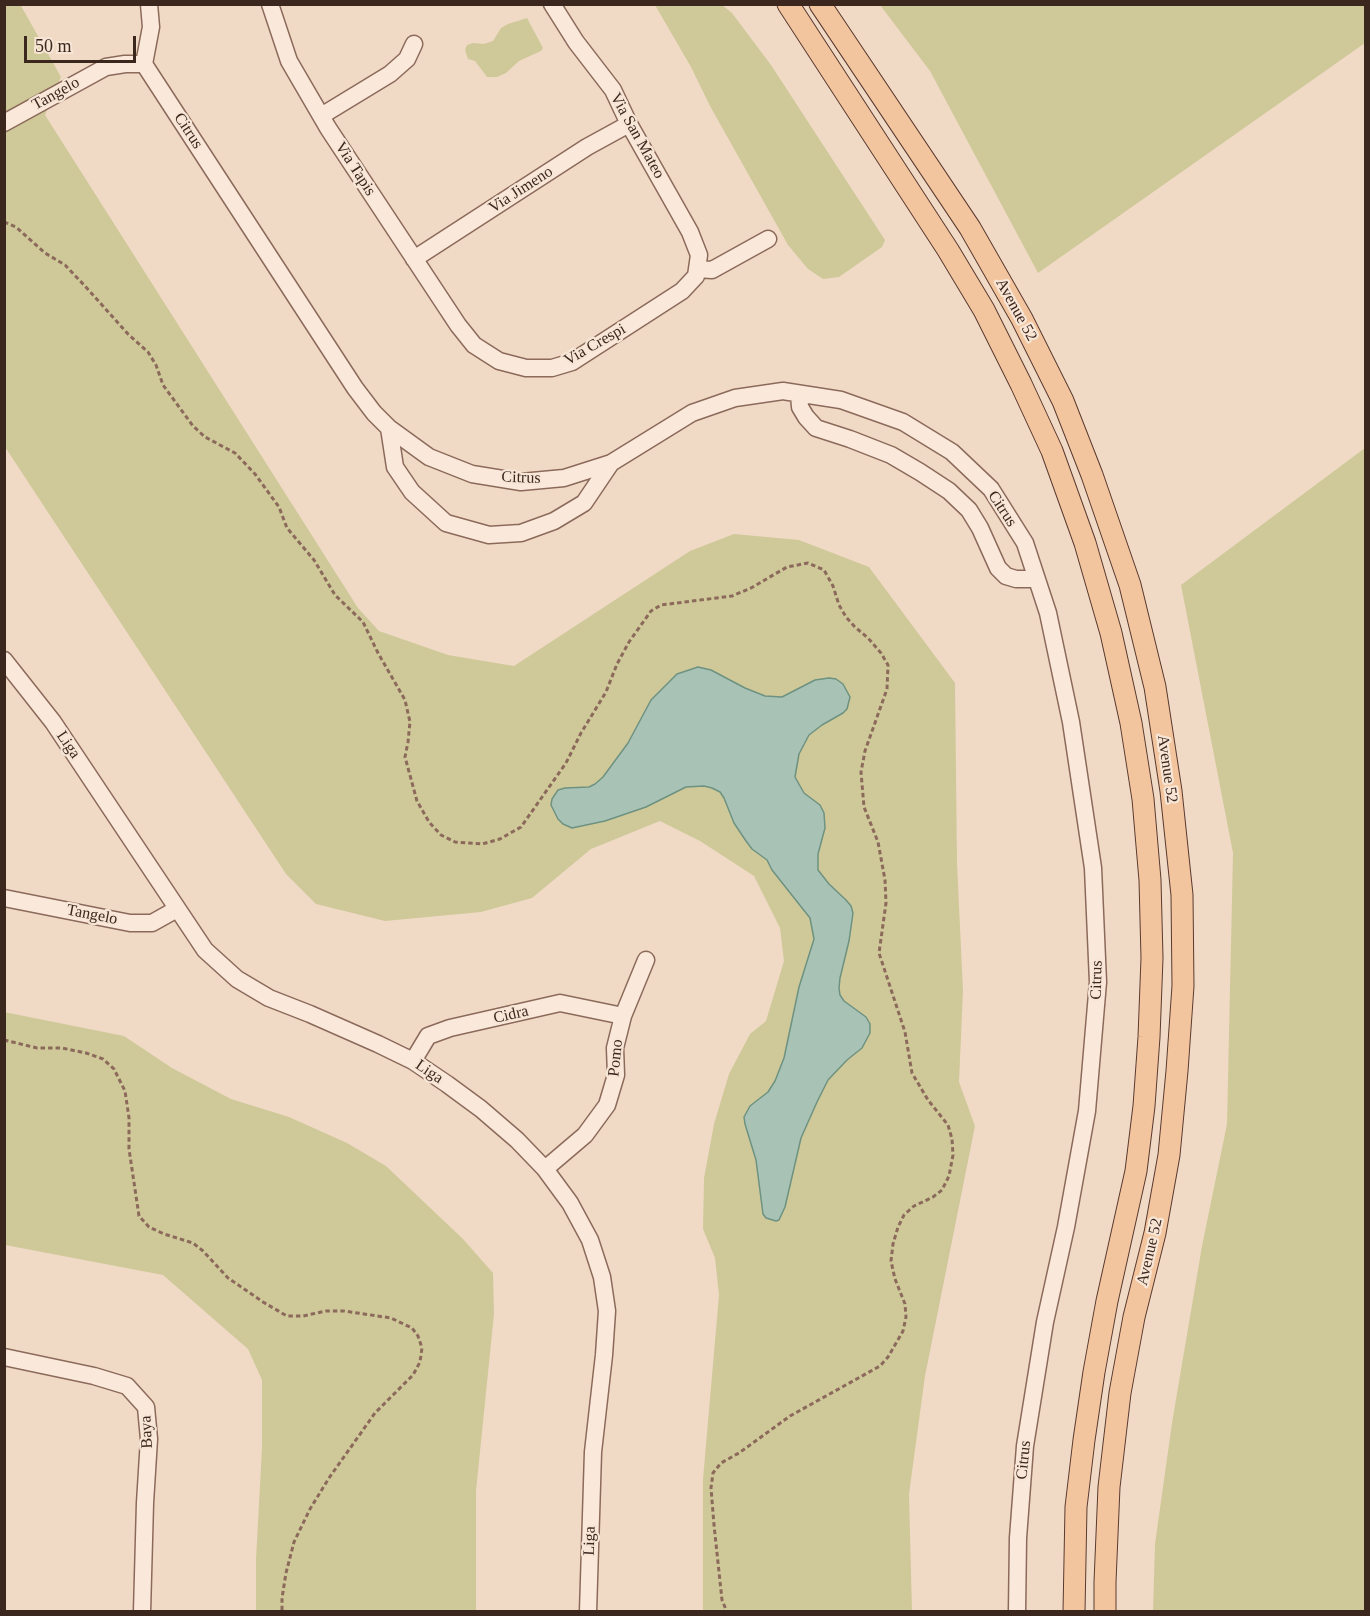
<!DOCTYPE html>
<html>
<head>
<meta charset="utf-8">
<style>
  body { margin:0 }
  #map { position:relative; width:1370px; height:1616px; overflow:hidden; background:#f0dac6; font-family:Georgia,serif }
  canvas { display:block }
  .frame { position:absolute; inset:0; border:6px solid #3c271f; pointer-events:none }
  .scale { position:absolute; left:24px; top:36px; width:112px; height:27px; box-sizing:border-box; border:3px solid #3c271f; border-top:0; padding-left:8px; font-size:18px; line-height:21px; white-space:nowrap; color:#3c271f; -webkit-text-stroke:4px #f7e6d6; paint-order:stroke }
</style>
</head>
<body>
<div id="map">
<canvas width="1370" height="1616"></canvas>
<div class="frame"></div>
<div class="scale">50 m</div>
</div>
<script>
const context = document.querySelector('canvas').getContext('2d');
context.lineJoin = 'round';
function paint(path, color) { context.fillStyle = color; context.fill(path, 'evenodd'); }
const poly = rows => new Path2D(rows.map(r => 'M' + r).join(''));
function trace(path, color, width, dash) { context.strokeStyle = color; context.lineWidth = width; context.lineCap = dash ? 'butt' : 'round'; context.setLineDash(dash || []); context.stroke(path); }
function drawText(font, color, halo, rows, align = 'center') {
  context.font = font + ' Georgia,serif'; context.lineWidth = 4.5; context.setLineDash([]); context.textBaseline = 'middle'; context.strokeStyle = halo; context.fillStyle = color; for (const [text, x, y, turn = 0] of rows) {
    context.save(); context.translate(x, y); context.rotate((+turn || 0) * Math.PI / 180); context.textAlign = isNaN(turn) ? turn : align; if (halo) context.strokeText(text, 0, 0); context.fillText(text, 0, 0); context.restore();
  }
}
const green = poly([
  [20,4,61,77,45,115,358,608,379,631,448,655,514,666,690,551,734,534,799,540,869,567,955,683,957,863,963,991,959,1082,975,1126,925,1376,909,1494,912,1611,703,1611,703,1479,719,1295,715,1258,703,1229,704,1178,714,1124,729,1074,750,1034,766,1021,784,961,780,928,754,876,700,841,660,821,591,849,532,898,481,912,385,921,316,904,286,874,5,447,4,5],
  [655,5,722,5,732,13,771,65,885,240,882,247,839,277,823,279,808,269,788,245,710,106,691,67],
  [880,5,1365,5,1365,43,1038,273,930,71],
  [527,18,543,48,541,51,519,61,506,73,497,77,487,77,475,61,468,59,465,50,467,45,473,43,484,44,493,41,501,28,508,24],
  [1365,448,1365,1611,1153,1611,1155,1544,1172,1423,1202,1246,1227,1124,1233,853,1181,585],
  [4,1012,124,1036,172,1068,231,1099,289,1117,347,1143,386,1166,463,1239,493,1273,494,1314,476,1491,476,1611,256,1611,256,1559,262,1448,262,1380,248,1349,163,1275,5,1245]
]);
const water = poly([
  [698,667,711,670,745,688,765,696,782,697,815,680,829,678,836,679,843,684,850,697,847,709,843,713,822,725,809,735,799,754,795,777,804,793,820,805,824,813,825,828,818,854,818,870,829,884,846,900,851,906,853,913,849,941,840,978,839,988,840,995,844,1001,866,1017,870,1024,870,1033,862,1048,847,1060,828,1080,817,1102,801,1138,785,1207,779,1220,776,1221,766,1218,763,1214,756,1160,745,1124,744,1117,750,1106,768,1092,775,1081,784,1058,799,987,814,939,810,918,772,870,767,860,752,849,746,841,734,823,724,798,720,792,712,788,704,786,686,787,646,807,605,821,572,828,563,824,558,819,551,805,552,799,558,790,565,788,589,787,595,784,603,777,628,743,651,700,677,674,698,667]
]);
const path = poly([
  [4,222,16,227,45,253,65,265,85,286,128,334,148,352,156,365,163,385,193,426,205,437,235,453,255,474,279,507,287,528,314,560,335,595,363,622,378,653,405,700,410,722,408,742,405,757,417,801,429,822,441,835,455,842,482,844,500,839,521,827,566,763,581,733,606,692,617,664,629,642,651,611,661,605,732,596,751,588,787,567,808,563,824,570,833,586,839,605,846,617,855,627,868,638,881,653,888,665,887,689,865,751,861,772,864,807,878,842,885,880,886,903,879,953,905,1032,912,1073,928,1100,948,1125,952,1139,953,1155,949,1176,942,1190,933,1197,914,1206,904,1215,898,1227,893,1244,891,1261,895,1279,905,1304,906,1317,903,1331,888,1357,880,1366,790,1416,739,1453,721,1463,713,1473,711,1488,714,1525,722,1600,727,1612],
  [4,1040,37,1048,62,1048,86,1053,103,1059,114,1069,125,1091,129,1118,129,1149,139,1216,149,1227,164,1234,193,1243,203,1251,228,1278,263,1302,287,1316,303,1316,326,1311,344,1311,391,1318,412,1328,418,1336,422,1348,420,1362,413,1375,375,1413,329,1478,310,1509,294,1542,286,1573,282,1598,282,1612]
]);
const minor = poly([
  [270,4,289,61,328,128,458,325,474,345,499,361,526,368,552,368,572,362,682,291,696,276,699,255,690,232,629,124,613,90,576,42,552,4],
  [144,64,355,388,374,413,389,428,429,457,472,474,521,482,564,478,611,463,692,413,735,398,783,391,841,400,903,422,952,452,991,489,1025,543,1048,613,1071,722,1093,868,1098,982,1087,1111,1066,1227,1045,1322,1025,1446,1018,1538,1017,1612],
  [144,64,151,27,149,4],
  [321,116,390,74,407,59,414,44],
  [4,123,106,67,125,64,144,64],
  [414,259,587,147,629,124],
  [697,269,712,270,768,239],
  [799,394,800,407,806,417,816,428,850,439,891,455,920,472,949,491,969,510,980,528,998,568,1006,576,1016,579,1036,579],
  [389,428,395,467,412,492,446,523,489,535,521,533,554,521,584,503,611,463],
  [4,660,53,722,205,950,237,979,269,998,310,1014,378,1044,413,1061,447,1084,481,1109,517,1140,545,1169,570,1203,590,1240,602,1277,607,1311,604,1355,593,1452,588,1612],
  [4,898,130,923,152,923,177,909],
  [413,1061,428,1036,450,1028,560,1003,623,1016],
  [545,1169,585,1135,607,1105,616,1075,615,1048,623,1016,646,960],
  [4,1357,94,1376,127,1386,146,1407,149,1439,145,1503,142,1612]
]);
const major = poly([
  [788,4,948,250,984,310,1021,384,1052,451,1085,543,1111,633,1131,723,1143,799,1150,880,1152,958,1149,1037,1144,1106,1136,1171,1107,1301,1094,1372,1084,1440,1076,1507,1074,1612],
  [820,4,970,228,1022,319,1063,401,1092,475,1130,585,1155,687,1171,791,1182,895,1183,986,1177,1071,1169,1155,1155,1233,1134,1317,1120,1393,1109,1487,1105,1582,1105,1612]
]);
const streetNames = [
  ["Tangelo",56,94,-29],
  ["Citrus",188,131,57],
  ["Via San Mateo",637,136,61],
  ["Via Tapis",355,169,57],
  ["Via Jimeno",521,190,-33],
  ["Avenue 52",1016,310,61],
  ["Via Crespi",595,345,-30],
  ["Citrus",521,478,2],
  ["Citrus",1002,509,57],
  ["Liga",68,745,56],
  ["Avenue 52",1167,769,82],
  ["Tangelo",92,915,11],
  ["Citrus",1097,980,-89],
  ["Cidra",511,1015,-13],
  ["Pomo",616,1058,-84],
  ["Liga",429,1072,34],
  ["Avenue 52",1150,1252,-77],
  ["Baya",147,1432,-93],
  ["Citrus",1024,1460,-84],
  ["Liga",590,1541,-88]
];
paint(green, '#cfc999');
paint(water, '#a8c3b5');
trace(water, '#6e9281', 1.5);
trace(minor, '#8c6a5b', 19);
trace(major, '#5a3a2f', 23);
trace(path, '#8c6a5b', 3, [4.5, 3]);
trace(minor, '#fae9da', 16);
trace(major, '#f3c59e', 21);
drawText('16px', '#3c271f', '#f7e6d6', streetNames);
</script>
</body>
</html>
